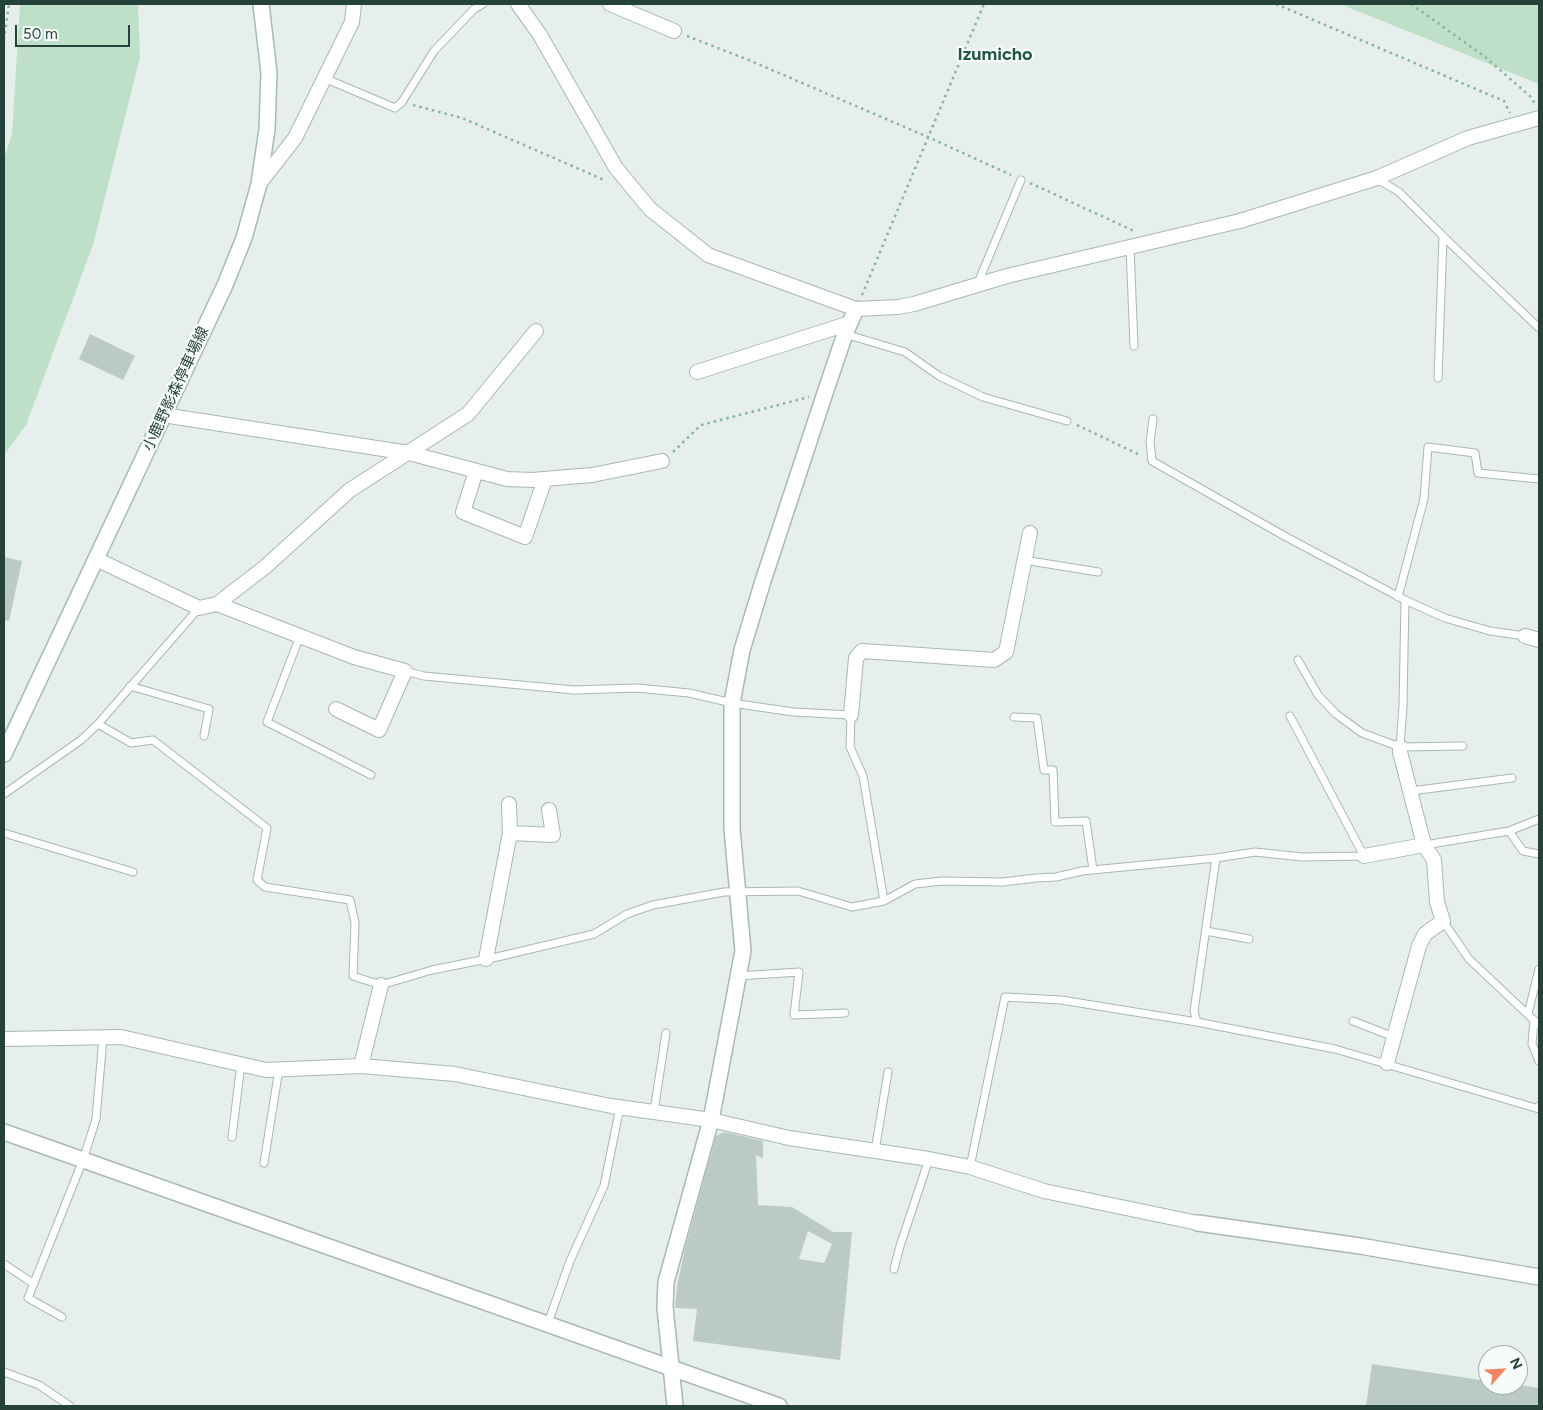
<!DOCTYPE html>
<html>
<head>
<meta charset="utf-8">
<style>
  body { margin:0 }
  #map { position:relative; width:1543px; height:1410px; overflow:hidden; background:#e6efeb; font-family:Figtree,sans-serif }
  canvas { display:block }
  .frame { position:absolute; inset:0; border:5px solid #24423a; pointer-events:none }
  .north { position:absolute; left:1478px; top:1345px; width:50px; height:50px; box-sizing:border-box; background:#f7fbf9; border:1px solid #a3b1ad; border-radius:50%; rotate:64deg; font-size:14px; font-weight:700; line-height:20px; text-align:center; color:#24423a }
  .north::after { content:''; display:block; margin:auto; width:18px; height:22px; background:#f4845f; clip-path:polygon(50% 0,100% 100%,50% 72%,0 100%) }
  .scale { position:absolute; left:15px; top:25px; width:115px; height:22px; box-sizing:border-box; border:2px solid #24423a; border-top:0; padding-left:6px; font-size:15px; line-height:18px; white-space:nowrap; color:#24423a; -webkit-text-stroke:4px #f7fbf9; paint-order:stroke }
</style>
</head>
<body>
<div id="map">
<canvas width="1543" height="1410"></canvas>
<div class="frame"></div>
<div class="north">N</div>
<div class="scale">50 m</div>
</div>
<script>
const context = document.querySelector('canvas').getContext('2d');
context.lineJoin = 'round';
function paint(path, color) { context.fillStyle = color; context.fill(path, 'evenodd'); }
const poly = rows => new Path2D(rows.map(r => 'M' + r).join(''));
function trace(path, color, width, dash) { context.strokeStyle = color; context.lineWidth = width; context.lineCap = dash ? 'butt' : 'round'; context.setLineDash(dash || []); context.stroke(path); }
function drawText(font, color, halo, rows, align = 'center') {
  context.font = font + ' Figtree,"Noto Sans JP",sans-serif'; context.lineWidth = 4.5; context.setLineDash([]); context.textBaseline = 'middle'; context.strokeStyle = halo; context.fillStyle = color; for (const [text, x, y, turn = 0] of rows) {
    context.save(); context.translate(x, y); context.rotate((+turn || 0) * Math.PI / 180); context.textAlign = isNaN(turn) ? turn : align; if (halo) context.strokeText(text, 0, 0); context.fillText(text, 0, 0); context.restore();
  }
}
const green = poly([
  [20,4,138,4,140,57,93,245,26,425,4,455,4,159,12,134],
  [1340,4,1539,4,1539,84]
]);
const building = poly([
  [90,334,135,356,123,380,79,359],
  [4,557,22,561,9,621,4,620],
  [724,1132,763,1141,763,1158,756,1155,758,1205,792,1207,833,1232,852,1232,840,1360,693,1341,697,1309,675,1308,677,1286,685,1249,716,1136],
  [808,1231,832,1244,824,1263,799,1259],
  [1372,1364,1488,1381,1488,1385,1520,1385,1539,1388,1539,1406,1366,1406]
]);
const path = poly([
  [1276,4,1504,101,1510,113],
  [1411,4,1484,56,1532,98,1535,105],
  [687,36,751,61,928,137,1011,175],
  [4,40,9,4],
  [413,105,462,118,602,179,605,177],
  [1030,183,1134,231],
  [862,295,984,4],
  [1077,425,1140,455],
  [673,452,701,425,809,397]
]);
const service = poly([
  [324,78,395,108,402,102,434,51,474,9,483,4],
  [1377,179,1399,192,1451,244,1539,328],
  [1130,247,1134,346],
  [977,285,1021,180],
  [845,334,905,352,939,376,983,397,1067,421],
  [1438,378,1443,236],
  [1153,419,1150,442,1152,461,1288,538,1405,600,1445,618,1490,631,1525,636],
  [1024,560,1098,572],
  [1398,597,1424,499,1428,447,1475,453,1478,473,1539,479],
  [300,636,267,722,371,775],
  [1298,660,1318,695,1336,714,1362,733,1400,747,1463,746],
  [405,671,424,676,574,690,637,688,689,693,732,703,793,712,851,715,850,747,863,776,884,901],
  [130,686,209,709,204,736],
  [1014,717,1037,718,1044,770,1053,770,1055,822,1086,821,1093,870],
  [98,724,131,743,153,740,267,828,257,880,265,887,350,900,355,923,353,976,381,985,432,970,497,957,594,934,627,914,653,905,724,892,798,891,852,907,884,901,915,884,942,881,1003,882,1036,878,1056,877,1082,871,1216,858,1255,852,1302,857,1364,856,1290,716],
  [1400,747,1403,706,1405,600],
  [1411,791,1512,778],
  [4,794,81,740,98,724,199,608],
  [1509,831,1523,851,1539,854],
  [4,833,133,872],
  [1425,845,1509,831,1539,819],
  [1443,921,1469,959,1539,1025],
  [1206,931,1249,939],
  [738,976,799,972,794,1015,845,1013],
  [1528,1014,1539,969],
  [1534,1020,1532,1044,1539,1061],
  [1353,1021,1394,1037],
  [1197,1022,1335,1049,1539,1109,1539,1106],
  [654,1111,666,1033],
  [232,1137,241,1064],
  [875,1151,888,1072],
  [264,1163,279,1069],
  [970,1167,1005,997,1061,1000,1197,1022,1194,1011,1216,858],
  [4,1264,34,1284],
  [894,1269,900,1246,929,1159],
  [62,1317,28,1298,83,1160,96,1119,103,1038],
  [548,1323,570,1261,604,1186,620,1107],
  [4,1372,39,1385,70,1406]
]);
const minor = poly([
  [518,4,540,35,616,168,650,209,708,255,856,309,898,307,914,304,1007,276,1240,221,1377,178,1468,138,1539,118],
  [610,4,674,31],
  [259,184,295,138,352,22,354,4],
  [697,372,850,323],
  [163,415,409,453,507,479,532,480,592,475,662,461],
  [476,471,463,512,525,537,545,479],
  [96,559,199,608,217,604,265,567,350,490,468,414,536,331],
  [217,604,354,657,405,671,379,730,336,709],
  [1525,636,1539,640],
  [851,715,856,658,862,651,994,660,1006,652,1030,533],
  [510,833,553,835,549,810],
  [1364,856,1424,845],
  [486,959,510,833,509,804],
  [4,1039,121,1037,266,1070,361,1066,455,1074,611,1106,711,1120,789,1138,929,1159,970,1167,1044,1191,1198,1223],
  [1387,1063,1419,946,1425,934,1443,921,1437,902,1434,860,1424,845,1400,752,1400,747],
  [361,1066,381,985]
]);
const tertiary = poly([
  [4,1132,779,1406],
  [1198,1223,1360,1246,1539,1277],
  [675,1406,665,1307,666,1282,711,1120,743,951,732,829,732,703,742,650,763,581,825,393,845,334,856,309]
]);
const secondary = poly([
  [4,754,225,285,244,238,259,184,267,129,269,73,261,4]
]);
const streetNames = [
  ["小鹿野影森停車場線",176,389,-65]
];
const quarterNames = [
  ["Izumicho",995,55]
];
paint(green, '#bfe0c8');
paint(building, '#bbcac4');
trace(service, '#a8b8b2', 9);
trace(minor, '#a8b8b2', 16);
trace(tertiary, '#a8b8b2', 18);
trace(secondary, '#a4bbb3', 18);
trace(path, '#86b3a5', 2.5, [2.5, 4]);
trace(service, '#fff', 7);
trace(minor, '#fff', 14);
trace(tertiary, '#fff', 15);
trace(secondary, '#fff', 15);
drawText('15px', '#24423a', '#f7fbf9', streetNames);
drawText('bold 18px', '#1f5548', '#f7fbf9', quarterNames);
</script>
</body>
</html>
